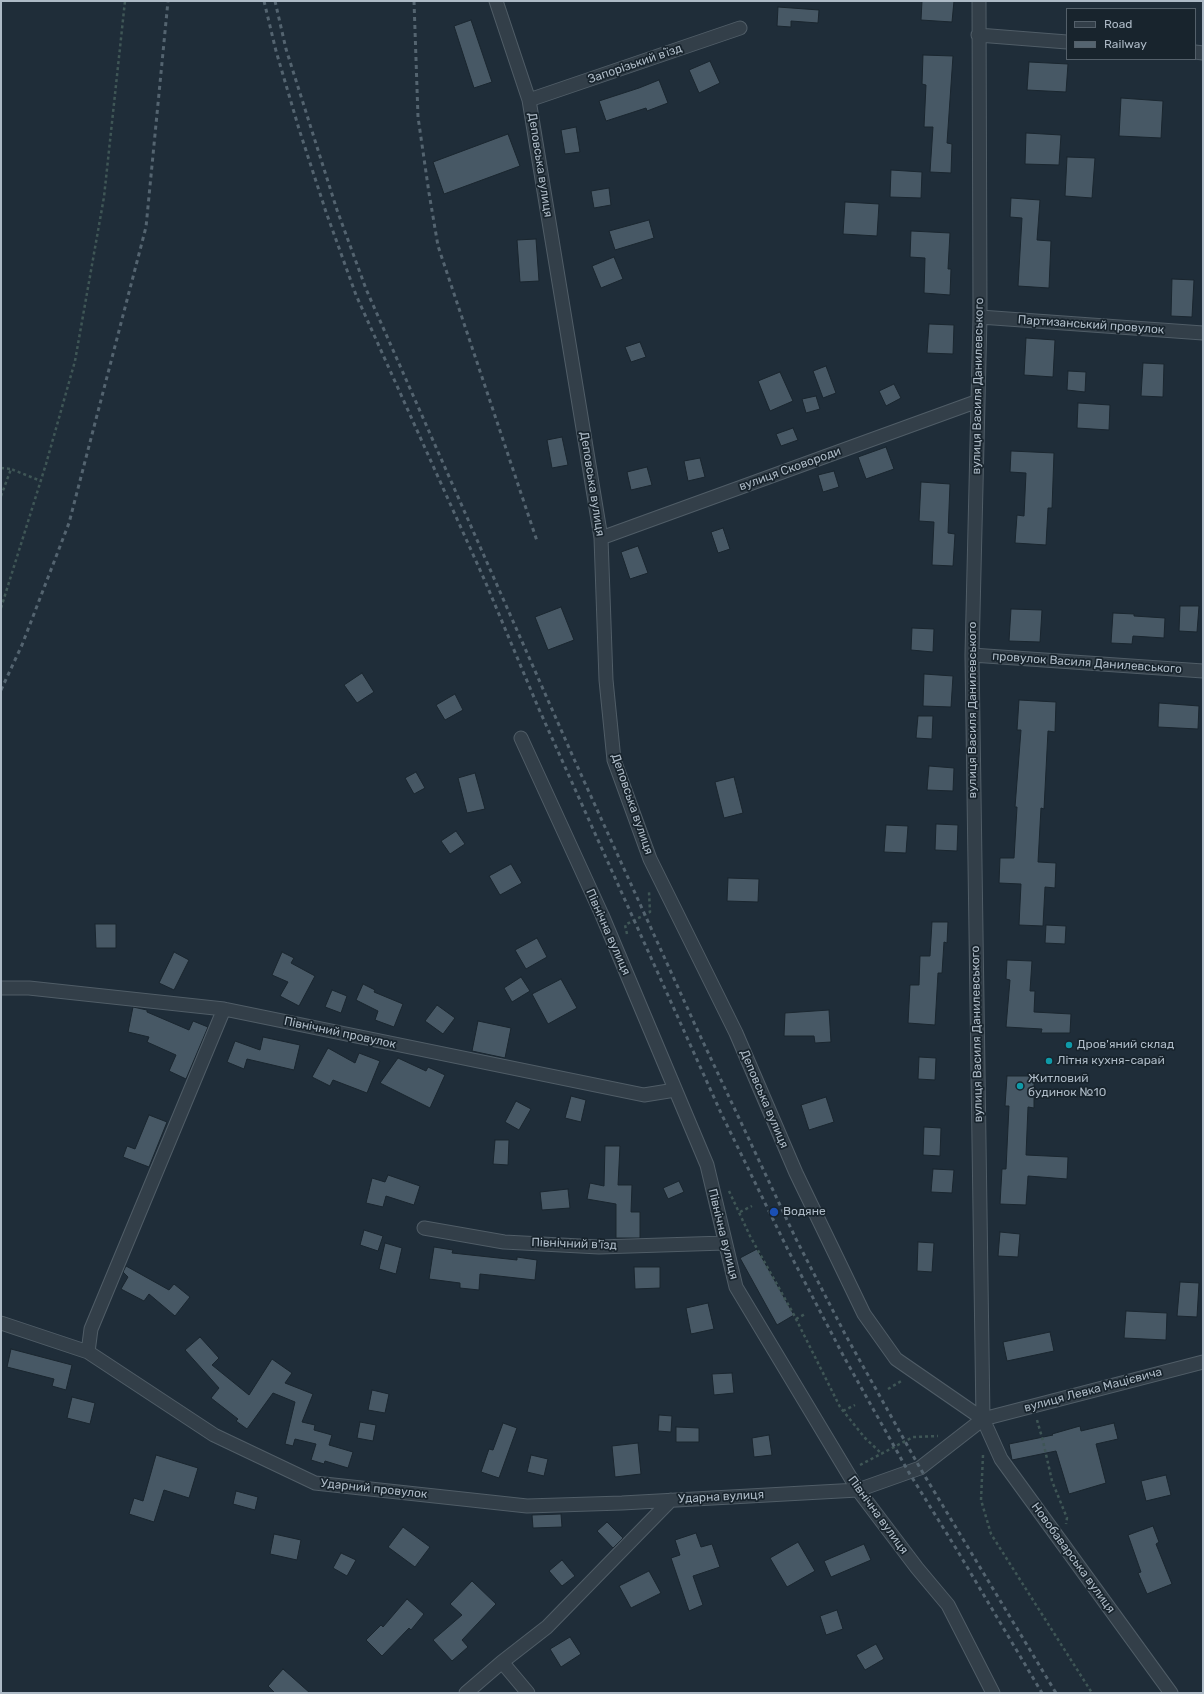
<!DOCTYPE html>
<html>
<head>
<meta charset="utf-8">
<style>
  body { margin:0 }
  #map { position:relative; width:1204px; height:1694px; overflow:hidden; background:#1f2d39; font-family:Rubik,sans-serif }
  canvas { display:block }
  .frame { position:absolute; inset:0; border:2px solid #adbac6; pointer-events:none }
  .legend { position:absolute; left:1066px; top:8px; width:130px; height:52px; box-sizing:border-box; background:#18242d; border:1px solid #54606a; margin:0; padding:5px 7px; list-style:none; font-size:12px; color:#adbac6 }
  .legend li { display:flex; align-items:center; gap:8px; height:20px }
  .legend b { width:20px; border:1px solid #54606a }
</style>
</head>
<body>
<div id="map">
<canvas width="1204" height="1694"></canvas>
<div class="frame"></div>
<ul class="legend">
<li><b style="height:5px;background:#333f49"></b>Road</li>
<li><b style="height:5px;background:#546470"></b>Railway</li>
</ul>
</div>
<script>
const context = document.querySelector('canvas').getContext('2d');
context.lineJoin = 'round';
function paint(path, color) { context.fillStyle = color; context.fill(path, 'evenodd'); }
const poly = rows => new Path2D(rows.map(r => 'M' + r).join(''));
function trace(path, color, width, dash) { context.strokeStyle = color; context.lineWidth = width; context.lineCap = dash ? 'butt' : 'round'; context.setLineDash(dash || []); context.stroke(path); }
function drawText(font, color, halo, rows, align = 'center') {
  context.font = font + ' Rubik,sans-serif'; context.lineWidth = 3.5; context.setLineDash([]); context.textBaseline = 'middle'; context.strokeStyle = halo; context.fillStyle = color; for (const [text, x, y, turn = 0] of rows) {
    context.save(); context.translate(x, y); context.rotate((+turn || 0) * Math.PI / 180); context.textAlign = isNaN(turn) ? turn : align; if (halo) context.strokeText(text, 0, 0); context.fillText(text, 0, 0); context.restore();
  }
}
const building = poly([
  [922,1,954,1,952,22,921,20,922,1],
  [778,7,819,10,818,23,791,21,791,27,777,26,778,7],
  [471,20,492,82,474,88,454,26,471,20],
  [923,55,953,56,947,143,952,144,951,173,930,172,933,127,924,127,926,85,922,84,923,55],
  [710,61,720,83,699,93,689,70,710,61],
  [1029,62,1068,64,1066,92,1027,90,1029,62],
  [659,80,668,103,647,111,646,108,606,121,599,101,639,88,659,80],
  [1121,98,1163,101,1161,138,1119,136,1121,98],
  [576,127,580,152,565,154,561,130,576,127],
  [1026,133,1061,135,1059,165,1025,164,1026,133],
  [508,134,520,166,444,194,433,162,508,134],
  [1067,157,1095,158,1092,198,1065,196,1067,157],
  [891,170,922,172,921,198,890,197,891,170],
  [609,188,611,205,594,208,591,191,609,188],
  [1011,198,1040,200,1037,240,1051,241,1049,288,1018,286,1022,218,1010,217,1011,198],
  [845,202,879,204,877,236,843,234,845,202],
  [649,220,654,238,615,250,609,231,649,220],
  [911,231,950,233,948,269,951,269,950,295,924,293,925,258,910,257,911,231],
  [536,239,539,281,520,282,517,240,536,239],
  [614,257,623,279,601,288,592,266,614,257],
  [1172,279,1194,280,1192,317,1171,316,1172,279],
  [929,324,954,325,953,354,927,353,929,324],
  [1026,338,1055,340,1053,377,1024,375,1026,338],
  [640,342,646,357,631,362,625,347,640,342],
  [1143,363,1164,364,1163,397,1141,396,1143,363],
  [826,366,836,393,823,398,813,371,826,366],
  [1068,371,1086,372,1085,392,1067,390,1068,371],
  [780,372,793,401,770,411,758,381,780,372],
  [894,384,901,398,886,406,879,391,894,384],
  [816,396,820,409,806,413,802,399,816,396],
  [1078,403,1110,405,1109,430,1077,428,1078,403],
  [793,428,798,440,781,446,776,434,793,428],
  [562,437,568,465,552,468,547,440,562,437],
  [886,447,894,469,866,479,858,457,886,447],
  [1011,451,1054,453,1052,508,1048,508,1046,545,1015,543,1017,515,1024,516,1026,473,1010,472,1011,451],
  [700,458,705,477,688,481,684,461,700,458],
  [647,467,652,485,631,490,627,472,647,467],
  [834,471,839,487,823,492,818,475,834,471],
  [921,482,950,484,948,533,955,534,953,566,932,565,934,522,919,521,921,482],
  [723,528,730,549,718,553,711,532,723,528],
  [638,546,648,573,630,579,621,552,638,546],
  [1180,606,1199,606,1197,632,1179,631,1180,606],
  [561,607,574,640,548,650,535,617,561,607],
  [1011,609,1042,610,1040,642,1009,641,1011,609],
  [1113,613,1134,614,1134,616,1165,618,1164,638,1133,636,1132,644,1111,643,1113,613],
  [912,628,934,629,933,652,911,650,912,628],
  [362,673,374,692,357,703,344,685,362,673],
  [924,674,953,676,951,707,923,706,924,674],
  [455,694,463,710,445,720,436,705,455,694],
  [1019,700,1056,702,1055,732,1048,731,1044,809,1041,808,1038,862,1056,863,1055,888,1045,887,1043,926,1019,925,1021,884,999,883,1000,858,1014,858,1017,807,1015,807,1021,730,1017,730,1019,700],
  [1159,703,1199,706,1198,729,1158,727,1159,703],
  [918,716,933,716,932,739,916,738,918,716],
  [929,766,954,768,953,791,927,790,929,766],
  [416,772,425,788,414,794,405,778,416,772],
  [475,773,485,809,467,813,458,778,475,773],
  [734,777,743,813,724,818,715,782,734,777],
  [936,824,958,825,957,851,935,850,936,824],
  [886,825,908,826,906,853,884,852,886,825],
  [456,831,465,844,450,854,441,841,456,831],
  [511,864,522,883,500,895,489,876,511,864],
  [728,878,759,879,758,902,727,901,728,878],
  [932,922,948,922,947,943,944,942,942,973,938,973,935,1025,908,1023,910,985,919,985,920,956,930,956,932,922],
  [95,924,116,924,116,948,96,948,95,924],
  [1046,925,1066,926,1065,944,1045,943,1046,925],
  [537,938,547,957,526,969,515,950,537,938],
  [174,952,189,960,174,990,159,983,174,952],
  [282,952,294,958,291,963,315,976,299,1006,280,996,288,982,272,975,282,952],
  [1007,960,1032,961,1030,991,1035,991,1034,1012,1071,1014,1070,1033,1041,1033,1042,1029,1006,1027,1010,980,1006,979,1007,960],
  [521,977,530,991,512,1002,504,988,521,977],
  [561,979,577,1008,548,1024,532,994,561,979],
  [363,984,375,990,374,992,403,1004,394,1027,375,1020,378,1011,356,1000,363,984],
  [332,990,347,996,341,1013,325,1007,332,990],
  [437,1005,455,1018,443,1034,425,1021,437,1005],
  [133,1007,147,1010,147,1012,189,1030,193,1021,208,1027,186,1079,169,1071,176,1055,147,1042,149,1037,128,1032,133,1007],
  [829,1010,831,1042,815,1043,814,1036,784,1036,785,1013,829,1010],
  [478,1021,511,1028,505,1058,472,1051,478,1021],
  [263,1037,300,1045,294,1070,247,1059,244,1069,227,1062,235,1041,260,1050,263,1037],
  [328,1048,355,1063,359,1053,380,1061,367,1093,333,1080,330,1086,312,1077,328,1048],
  [919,1057,936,1058,935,1080,918,1079,919,1057],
  [398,1058,426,1071,428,1067,445,1075,430,1108,380,1083,398,1058],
  [1007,1076,1034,1076,1034,1108,1028,1107,1026,1155,1068,1157,1067,1179,1028,1176,1026,1205,1000,1204,1002,1169,1006,1169,1009,1106,1005,1106,1007,1076],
  [571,1096,586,1100,581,1122,565,1118,571,1096],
  [826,1097,834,1122,809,1130,801,1105,826,1097],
  [516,1101,531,1109,519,1130,505,1122,516,1101],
  [149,1115,167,1122,149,1167,123,1157,127,1146,135,1149,149,1115],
  [924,1127,941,1128,940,1156,923,1155,924,1127],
  [495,1140,509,1140,508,1165,493,1164,495,1140],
  [605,1146,620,1146,618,1185,632,1185,631,1212,640,1212,640,1238,616,1238,616,1204,587,1199,590,1183,604,1186,605,1146],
  [933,1169,954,1170,952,1193,931,1192,933,1169],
  [388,1175,420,1186,414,1205,386,1196,383,1207,366,1203,372,1178,385,1182,388,1175],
  [679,1181,684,1192,668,1199,663,1188,679,1181],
  [568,1189,570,1208,542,1210,540,1192,568,1189],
  [364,1230,383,1236,378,1251,360,1245,364,1230],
  [1000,1232,1020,1234,1018,1257,998,1256,1000,1232],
  [918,1242,934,1243,932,1272,917,1271,918,1242],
  [385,1243,402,1248,396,1274,379,1269,385,1243],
  [434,1247,453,1250,452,1253,517,1260,517,1257,537,1260,535,1280,480,1274,479,1290,460,1288,460,1283,429,1279,434,1247],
  [757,1249,794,1315,777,1325,740,1258,757,1249],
  [126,1266,169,1290,174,1284,190,1297,175,1316,149,1294,144,1301,121,1289,128,1277,123,1272,126,1266],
  [634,1267,660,1267,660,1288,635,1289,634,1267],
  [1180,1282,1199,1283,1197,1317,1177,1316,1180,1282],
  [708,1303,714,1329,691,1334,686,1308,708,1303],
  [1126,1311,1167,1313,1166,1340,1124,1338,1126,1311],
  [1050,1332,1054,1351,1007,1361,1003,1342,1050,1332],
  [200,1337,219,1358,212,1365,249,1395,272,1359,292,1373,285,1383,313,1394,302,1422,315,1425,314,1430,332,1435,329,1445,353,1452,348,1468,325,1461,324,1464,311,1460,316,1444,295,1439,293,1446,285,1444,295,1402,273,1393,247,1429,236,1421,238,1419,211,1398,219,1388,185,1350,200,1337],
  [11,1349,72,1365,66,1390,52,1386,54,1379,7,1367,11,1349],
  [732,1373,734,1393,714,1395,712,1374,732,1373],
  [372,1390,389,1394,385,1413,368,1410,372,1390],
  [72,1397,95,1403,90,1424,67,1418,72,1397],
  [659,1415,672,1416,671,1432,658,1431,659,1415],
  [360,1422,376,1425,373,1441,357,1438,360,1422],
  [503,1423,517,1428,499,1478,481,1472,489,1449,493,1450,503,1423],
  [1114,1423,1118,1439,1096,1444,1106,1483,1069,1494,1056,1451,1012,1460,1009,1444,1053,1435,1052,1434,1080,1426,1081,1431,1114,1423],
  [676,1427,699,1428,699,1442,676,1442,676,1427],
  [769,1435,772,1455,754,1457,752,1438,769,1435],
  [638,1443,641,1474,615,1477,612,1446,638,1443],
  [156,1455,198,1468,189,1498,164,1490,154,1522,129,1514,134,1498,143,1501,156,1455],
  [531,1455,548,1459,544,1476,527,1472,531,1455],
  [1166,1475,1171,1495,1146,1501,1141,1481,1166,1475],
  [236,1491,258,1497,255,1510,233,1504,236,1491],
  [561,1514,562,1527,533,1528,532,1515,561,1514],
  [607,1522,623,1538,613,1548,597,1531,607,1522],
  [1153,1526,1159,1542,1156,1544,1172,1584,1147,1594,1138,1573,1141,1572,1128,1535,1153,1526],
  [403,1527,430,1547,415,1567,388,1547,403,1527],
  [696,1533,701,1547,712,1544,720,1567,693,1576,703,1605,689,1611,671,1558,680,1555,675,1540,696,1533],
  [274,1534,301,1540,297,1560,270,1554,274,1534],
  [798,1542,815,1571,787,1587,770,1558,798,1542],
  [864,1544,871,1560,831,1577,824,1561,864,1544],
  [341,1553,356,1560,347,1576,333,1568,341,1553],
  [562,1560,575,1576,562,1586,549,1571,562,1560],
  [649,1571,661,1593,631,1608,619,1586,649,1571],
  [472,1581,496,1604,462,1640,468,1647,452,1661,433,1640,462,1615,450,1604,472,1581],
  [407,1599,424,1614,411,1630,409,1628,382,1656,366,1640,381,1625,383,1627,407,1599],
  [837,1610,843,1629,826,1635,820,1616,837,1610],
  [570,1637,581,1654,561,1667,550,1649,570,1637],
  [876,1644,884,1659,865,1670,856,1655,876,1644],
  [283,1669,310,1693,275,1693,268,1686,283,1669]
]);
const path = poly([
  [1,468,11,469],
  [1,496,11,469,41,481],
  [1,608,46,464,75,361,104,197,125,1],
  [627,934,625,925,650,912,649,892],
  [729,1191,750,1236,794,1315,840,1407,865,1438,882,1454],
  [740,1212,752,1206],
  [796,1319,805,1314],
  [888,1389,903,1380],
  [843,1411,855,1405],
  [1037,1420,1043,1441,1052,1481,1067,1518,1066,1524],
  [983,1455,981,1500,991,1534,1092,1693],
  [860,1465,913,1437,938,1436]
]);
const street = poly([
  [496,1,529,100,601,538,606,680,614,760,650,859,736,1033,796,1173,864,1314,896,1359,983,1419],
  [979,1,980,317,972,655,983,1419,1001,1459,1171,1693],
  [978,35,1067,42],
  [1195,52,1203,53],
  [529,100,740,28],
  [980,317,1203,333],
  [601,538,978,401],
  [972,655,1203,671],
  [521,738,602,915,707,1165,736,1287,858,1490,917,1568,948,1605,993,1693],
  [1,988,29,988,224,1009,644,1095,675,1090],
  [424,1228,504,1242,599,1247,725,1243],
  [1,1323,88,1352,214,1435,315,1483,527,1506,622,1503,858,1490,920,1468,983,1419,1203,1362],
  [88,1352,91,1329,224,1009],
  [502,1662,528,1693],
  [466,1693,502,1662,547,1627,671,1500]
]);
const rail = poly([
  [264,1,276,51,299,129,326,212,356,295,485,581,538,707,721,1113,788,1250,844,1357,908,1471,957,1550,1042,1693],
  [275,1,286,49,337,210,366,289,574,759,696,1027,796,1239,845,1334,920,1468,1056,1693],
  [414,1,418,117,429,193,438,246,537,541],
  [1,690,22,645,69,523,146,227,168,1]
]);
const markers = [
  [1069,1045,4,"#0f9aa8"],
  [1049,1061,4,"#0f9aa8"],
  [1020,1086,4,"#0f9aa8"],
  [774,1212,5,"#1a4fb4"]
];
const streetNames = [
  ["Запорізький вʼїзд",635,64,-19],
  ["Деповська вулиця",540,165,81],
  ["Партизанський провулок",1091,325,4],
  ["вулиця Василя Данилевського",978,386,-89],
  ["вулиця Сковороди",790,469,-20],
  ["Деповська вулиця",592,484,81],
  ["провулок Василя Данилевського",1087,663,4],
  ["вулиця Василя Данилевського",973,710,-90],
  ["Деповська вулиця",632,804,71],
  ["Північна вулиця",608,932,66],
  ["Північний провулок",340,1033,12],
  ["вулиця Василя Данилевського",977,1034,-91],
  ["Деповська вулиця",764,1099,67],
  ["Північна вулиця",723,1234,76],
  ["Північний в'їзд",574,1244,2],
  ["вулиця Левка Мацієвича",1093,1390,-15],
  ["Ударний провулок",374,1489,6],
  ["Ударна вулиця",721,1497,-3],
  ["Північна вулиця",878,1515,54],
  ["Новобаварська вулиця",1073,1558,54]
];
const poiNames = [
  ["Дров'яний склад",1077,1045],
  ["Літня кухня-сарай",1057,1061],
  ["Житловий",1028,1079],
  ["будинок №10",1028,1093],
  ["Водяне",783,1212]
];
paint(building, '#475865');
trace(building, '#1a262f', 1);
trace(street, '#505d67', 15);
trace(path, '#3f5656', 2.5, [3, 3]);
trace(street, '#333f49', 13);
trace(rail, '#546470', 3, [4, 4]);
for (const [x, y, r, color] of markers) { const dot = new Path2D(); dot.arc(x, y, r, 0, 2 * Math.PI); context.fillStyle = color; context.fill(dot); trace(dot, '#18242d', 1.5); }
drawText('12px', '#adbac6', '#18242d', streetNames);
drawText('12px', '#adbac6', '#18242d', poiNames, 'left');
</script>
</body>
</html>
